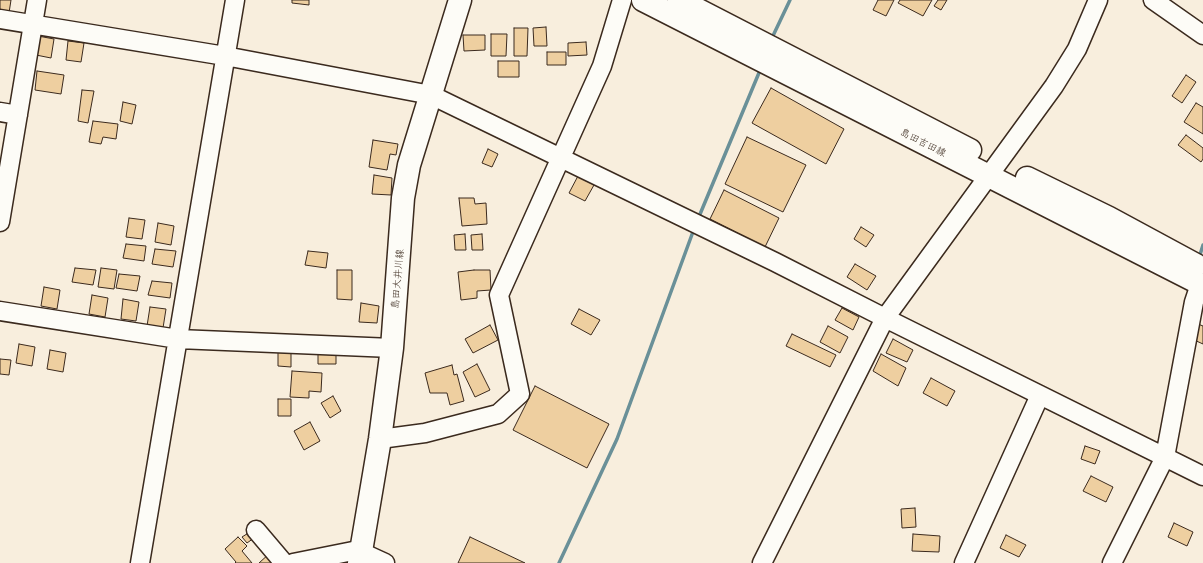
<!DOCTYPE html>
<html>
<head>
<meta charset="utf-8">
<style>
  body { margin:0 }
  canvas { display:block; background:#f8eedd }
</style>
</head>
<body>
<canvas width="1203" height="563"></canvas>
<script>
const context = document.querySelector('canvas').getContext('2d');
context.lineJoin = 'round';
const poly = rows => new Path2D(rows.map(r => 'M' + r).join(''));
function trace(path, color, width, dash) { context.strokeStyle = color; context.lineWidth = width; context.lineCap = dash ? 'butt' : 'round'; context.setLineDash(dash || []); context.stroke(path); }
function paint(path, color) { context.fillStyle = color; context.fill(path, 'evenodd'); }
function drawText(font, color, halo, rows, align = 'center') {
  context.font = font + ' "Playpen Sans","Klee One",sans-serif'; context.lineWidth = 4; context.setLineDash([]); context.textBaseline = 'middle'; context.strokeStyle = halo; context.fillStyle = color; for (const [text, x, y, turn = 0] of rows) {
    context.save(); context.translate(x, y); context.rotate((+turn || 0) * Math.PI / 180); context.textAlign = isNaN(turn) ? turn : align; if (halo) context.strokeText(text, 0, 0); context.fillText(text, 0, 0); context.restore();
  }
}
const stream = poly([
  [771,40,790,0],
  [698,219,761,68],
  [1199,258,1203,245],
  [559,563,617,439,694,229]
]);
const building = poly([
  [0,0,11,0,9,13,0,12,0,0],
  [292,0,309,0,309,5,292,3,292,0],
  [878,0,894,0,886,16,873,10,878,0],
  [900,0,932,0,923,16,898,3,900,0],
  [938,0,947,0,941,10,934,6,938,0],
  [546,27,547,46,534,46,533,28,546,27],
  [514,28,528,28,527,56,514,56,514,28],
  [491,34,507,34,506,56,491,56,491,34],
  [463,35,485,35,485,50,464,51,463,35],
  [38,36,54,39,51,58,36,55,38,36],
  [68,41,84,43,81,62,66,60,68,41],
  [586,42,587,55,568,56,568,43,586,42],
  [547,52,566,52,566,65,547,65,547,52],
  [498,61,519,61,519,77,498,77,498,61],
  [37,71,64,75,61,94,35,90,37,71],
  [1186,75,1196,82,1182,103,1172,96,1186,75],
  [771,88,844,129,826,164,752,123,771,88],
  [82,90,94,91,88,123,78,121,82,90],
  [123,102,136,105,132,124,120,121,123,102],
  [1196,103,1203,107,1203,134,1184,122,1196,103],
  [93,121,118,124,116,139,103,137,101,144,89,142,93,121],
  [1186,135,1203,148,1203,159,1201,162,1178,145,1186,135],
  [747,137,806,165,783,212,725,184,747,137],
  [373,140,398,144,396,155,390,154,387,170,369,167,373,140],
  [488,149,498,154,492,167,482,163,488,149],
  [374,175,392,178,391,195,372,194,374,175],
  [578,176,594,185,585,201,569,193,578,176],
  [724,190,779,218,765,247,710,219,724,190],
  [459,198,474,198,475,204,486,203,487,224,462,226,459,198],
  [129,218,145,220,142,239,126,237,129,218],
  [158,223,174,226,171,245,155,242,158,223],
  [861,227,874,235,866,247,854,239,861,227],
  [465,234,466,250,455,250,454,235,465,234],
  [482,234,483,250,472,250,471,235,482,234],
  [126,244,146,246,144,261,123,258,126,244],
  [155,249,176,251,173,267,152,264,155,249],
  [308,251,328,253,326,268,305,265,308,251],
  [855,264,876,276,867,290,847,277,855,264],
  [75,268,96,270,93,285,72,282,75,268],
  [101,268,117,270,114,289,98,287,101,268],
  [337,270,352,270,352,300,337,299,337,270],
  [474,270,490,270,491,290,477,291,477,298,461,300,458,272,474,270],
  [119,274,140,276,137,291,116,288,119,274],
  [152,281,172,283,170,298,148,295,152,281],
  [44,287,60,290,57,309,41,306,44,287],
  [92,295,108,298,105,317,89,314,92,295],
  [123,299,139,302,136,321,121,319,123,299],
  [361,303,379,306,377,323,359,322,361,303],
  [150,307,166,309,163,328,147,326,150,307],
  [842,308,859,317,853,330,835,320,842,308],
  [579,309,600,320,591,335,571,324,579,309],
  [1198,324,1203,326,1203,344,1192,339,1198,324],
  [490,325,498,340,473,353,465,339,490,325],
  [828,326,848,337,840,353,820,342,828,326],
  [792,334,836,355,830,367,786,346,792,334],
  [893,339,913,350,907,362,886,353,893,339],
  [19,344,35,347,32,366,16,363,19,344],
  [278,349,291,350,291,367,278,366,278,349],
  [50,350,66,353,63,372,47,369,50,350],
  [318,352,336,352,336,364,318,364,318,352],
  [881,354,906,368,898,386,873,371,881,354],
  [0,359,11,360,9,375,0,374,0,359],
  [477,364,490,390,475,397,463,372,477,364],
  [452,365,454,375,457,374,464,401,450,405,447,393,430,393,425,373,452,365],
  [292,371,322,373,321,392,309,391,309,398,290,397,292,371],
  [931,378,955,391,947,406,923,393,931,378],
  [535,386,609,424,587,468,513,430,535,386],
  [333,396,341,411,330,418,321,403,333,396],
  [278,399,291,399,291,416,278,416,278,399],
  [310,422,320,441,304,450,294,431,310,422],
  [1085,446,1100,451,1095,464,1081,459,1085,446],
  [1091,476,1113,487,1106,502,1083,491,1091,476],
  [915,508,916,527,902,528,901,509,915,508],
  [1174,523,1193,532,1187,546,1168,537,1174,523],
  [250,532,254,538,247,543,242,537,250,532],
  [913,534,940,536,939,552,912,551,913,534],
  [1006,535,1026,545,1019,557,1000,548,1006,535],
  [238,537,247,546,242,551,252,563,235,563,236,562,225,549,238,537],
  [470,537,525,563,458,563,470,537],
  [270,553,275,563,259,563,270,553]
]);
const minor = poly([
  [1153,0,1203,35],
  [0,19,225,56,431,95,775,262,885,318,1203,476],
  [0,112,18,115],
  [0,222,37,0],
  [0,311,178,339,392,348],
  [380,439,425,433,498,414,520,394,499,295,602,66,622,0],
  [256,530,284,563],
  [140,563,235,0],
  [293,563,353,551,361,552,385,563],
  [762,563,885,318,1054,86,1077,49,1098,0],
  [964,563,1040,395],
  [1112,563,1165,457,1194,302,1200,284]
]);
const major = poly([
  [643,0,1203,285],
  [679,0,970,150],
  [1027,178,1109,218,1196,265],
  [359,563,380,439,392,348,403,198,409,165,460,0]
]);
const streetNames = [
  ["島田吉田線",923,143,27],
  ["島田大井川線",398,279,-85]
];
trace(stream, '#6a9098', 3.5);
paint(building, '#eecfa0');
trace(building, '#3b2a1e', 1);
trace(minor, '#3b2a1e', 21);
trace(major, '#3b2a1e', 25);
trace(minor, '#fdfcf7', 18);
trace(major, '#fdfcf7', 22);
drawText('10px', '#3b2a1e', '#fdfcf7', streetNames);
</script>
</body>
</html>
